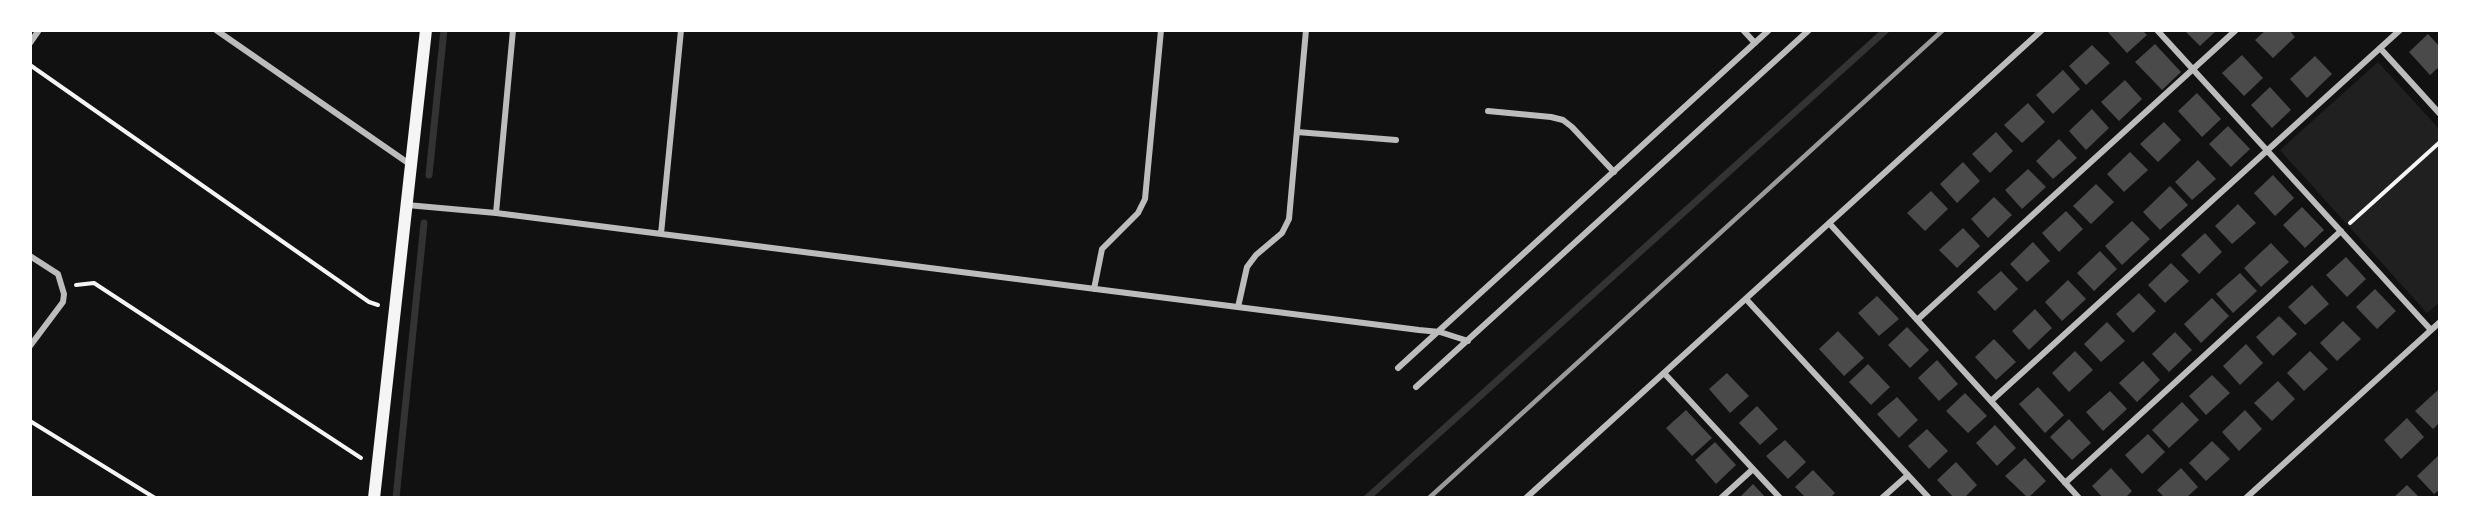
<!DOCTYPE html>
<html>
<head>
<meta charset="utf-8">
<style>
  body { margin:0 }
  #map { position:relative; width:2470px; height:528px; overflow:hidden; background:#111; font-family:"Zilla Slab",serif }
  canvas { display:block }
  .frame { position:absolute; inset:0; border:32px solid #fff; pointer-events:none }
</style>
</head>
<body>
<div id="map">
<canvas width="2470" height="528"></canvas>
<div class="frame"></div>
</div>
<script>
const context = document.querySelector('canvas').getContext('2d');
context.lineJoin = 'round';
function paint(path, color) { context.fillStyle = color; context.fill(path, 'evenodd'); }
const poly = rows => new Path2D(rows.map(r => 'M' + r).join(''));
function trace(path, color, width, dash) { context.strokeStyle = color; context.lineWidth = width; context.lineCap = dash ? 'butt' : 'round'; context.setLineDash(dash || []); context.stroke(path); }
const green = poly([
  [2378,62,2440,130,2440,302,2427,313,2280,150]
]);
const stream = poly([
  [429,175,444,30],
  [396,498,424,223],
  [1367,498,1886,30]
]);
const building = poly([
  [2106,30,2142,30,2147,35,2127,53],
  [2184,30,2217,30,2200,46],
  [2266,30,2289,30,2295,37,2273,58,2255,40],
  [2428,34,2440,47,2440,66,2430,75,2409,52],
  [2155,44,2181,72,2162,90,2135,62],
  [2092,45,2110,63,2086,85,2069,66],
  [2242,55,2263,78,2244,96,2222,73],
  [2315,56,2332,74,2307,98,2290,79],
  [2063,70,2080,89,2053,114,2036,95],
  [2125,80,2142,99,2119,121,2101,102],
  [2270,87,2291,110,2272,128,2251,105],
  [2197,93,2221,119,2202,137,2178,111],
  [2028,103,2045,122,2022,143,2004,125],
  [2092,109,2109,128,2086,150,2069,131],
  [2164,122,2181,140,2158,162,2140,144],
  [2228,126,2250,149,2231,167,2209,144],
  [1996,132,2013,151,1990,173,1972,154],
  [2059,139,2077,158,2053,179,2036,161],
  [2130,152,2148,170,2124,192,2107,174],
  [2198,160,2216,179,2192,200,2175,182],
  [1963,162,1980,181,1957,203,1940,184],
  [2028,169,2046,187,2022,209,2005,190],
  [2273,175,2294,198,2275,216,2254,193],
  [2096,184,2114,202,2091,224,2073,206],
  [2170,186,2188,205,2160,230,2143,212],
  [1931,191,1948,209,1925,231,1907,213],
  [1994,197,2012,215,1988,238,1971,219],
  [2238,204,2256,223,2232,244,2215,226],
  [2302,207,2324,230,2305,248,2283,225],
  [2066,211,2083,229,2059,252,2042,233],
  [2132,221,2150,239,2122,265,2105,246],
  [1963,228,1980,246,1957,268,1939,250],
  [2205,233,2222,252,2199,274,2181,255],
  [2033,242,2050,261,2027,282,2010,264],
  [2271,243,2289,262,2261,287,2244,268],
  [2100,251,2117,269,2094,291,2077,273],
  [2346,257,2366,279,2347,297,2326,275],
  [2171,263,2189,281,2165,303,2148,285],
  [2001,271,2018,289,1995,311,1977,292],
  [2240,273,2257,291,2233,313,2216,294],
  [2068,280,2086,299,2062,321,2045,302],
  [2312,285,2329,304,2305,325,2288,307],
  [2375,289,2396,311,2377,329,2356,307],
  [2139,293,2156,311,2133,333,2116,314],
  [1877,296,1899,319,1879,336,1858,313],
  [2212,298,2229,316,2201,343,2184,324],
  [2035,309,2052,328,2029,350,2012,331],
  [2279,316,2297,334,2273,356,2256,337],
  [2343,321,2361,339,2337,361,2320,343],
  [2107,322,2125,341,2101,362,2084,344],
  [1907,327,1929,350,1910,368,1888,345],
  [1838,331,1864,358,1844,376,1819,349],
  [2175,332,2192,350,2169,372,2152,354],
  [1994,339,2016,362,1996,380,1975,357],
  [2246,344,2263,363,2240,385,2223,366],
  [2075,351,2093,370,2069,392,2052,373],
  [2310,351,2328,369,2304,391,2287,373],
  [1937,360,1958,384,1939,401,1918,378],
  [2143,361,2160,380,2137,402,2119,383],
  [1868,364,1890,387,1871,405,1849,382],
  [1727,373,1749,396,1730,413,1709,389],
  [2212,375,2230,393,2206,415,2189,396],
  [2278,381,2295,399,2272,421,2254,403],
  [2038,387,2064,415,2045,433,2019,404],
  [2439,389,2440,422,2433,429,2415,411],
  [2110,391,2127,409,2103,431,2086,412],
  [1965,393,1987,416,1968,433,1946,411],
  [1897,397,1918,420,1899,438,1877,414],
  [2182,402,2199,420,2169,448,2152,430],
  [1757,406,1778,429,1760,445,1739,423],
  [1686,410,1712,438,1692,456,1666,428],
  [2245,410,2262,429,2239,451,2222,432],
  [2407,418,2424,437,2401,459,2384,440],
  [2069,419,2091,443,2072,460,2050,437],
  [1995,425,2016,448,1997,466,1976,443],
  [1927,429,1948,451,1929,469,1908,446],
  [2148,434,2165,452,2142,474,2125,455],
  [1785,440,1806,462,1788,479,1766,456],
  [2212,441,2230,459,2206,481,2189,463],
  [1715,442,1736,465,1716,484,1695,460],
  [2440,454,2440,489,2434,494,2417,476],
  [2025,458,2046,481,2028,498,2005,476],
  [1956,462,1977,485,1964,498,1954,498,1937,480],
  [2111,468,2132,491,2125,498,2103,498,2092,486],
  [2181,468,2198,487,2186,498,2165,498,2157,490],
  [1813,470,1835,493,1830,498,1806,498,1795,487],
  [1753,484,1766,498,1739,498],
  [2407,485,2420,498,2393,498]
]);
const path = poly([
  [30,65,369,302,378,305],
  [2350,223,2440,142],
  [76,285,94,283,361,458],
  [30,421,155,498]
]);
const minor = poly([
  [216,30,411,165],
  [1743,30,1755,43],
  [2157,30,2431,330],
  [30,43,39,30],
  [2380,48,2440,114],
  [1488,111,1551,117,1563,120,1572,127,1614,172],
  [1297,132,1396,140],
  [407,205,496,213,1419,330,1440,332,1468,341],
  [496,213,513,30],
  [1829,223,2079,498],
  [661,234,681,30],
  [30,256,58,274,64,294,63,302,30,346],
  [1094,289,1102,249,1138,213,1145,199,1161,30],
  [1746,299,1929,498],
  [1238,307,1247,267,1256,255,1282,233,1289,219,1306,30],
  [1917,320,2236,30],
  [1398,368,1769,30],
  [1664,373,1780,498],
  [1416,387,1809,30],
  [1991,401,2400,30],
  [2065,483,2341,231],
  [1526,498,2042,30],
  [1721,498,1753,469],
  [1882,498,1908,475],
  [2246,498,2440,322]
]);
const secondary = poly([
  [374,498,426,30]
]);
const rail = poly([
  [1429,498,1943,30]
]);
paint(green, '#202020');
trace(stream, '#333', 7);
paint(building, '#4a4a4a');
trace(path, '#f5f5f5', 4);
trace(minor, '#bcbcbc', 6);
trace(secondary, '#f5f5f5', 12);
trace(rail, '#9a9a9a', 4.5);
</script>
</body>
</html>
